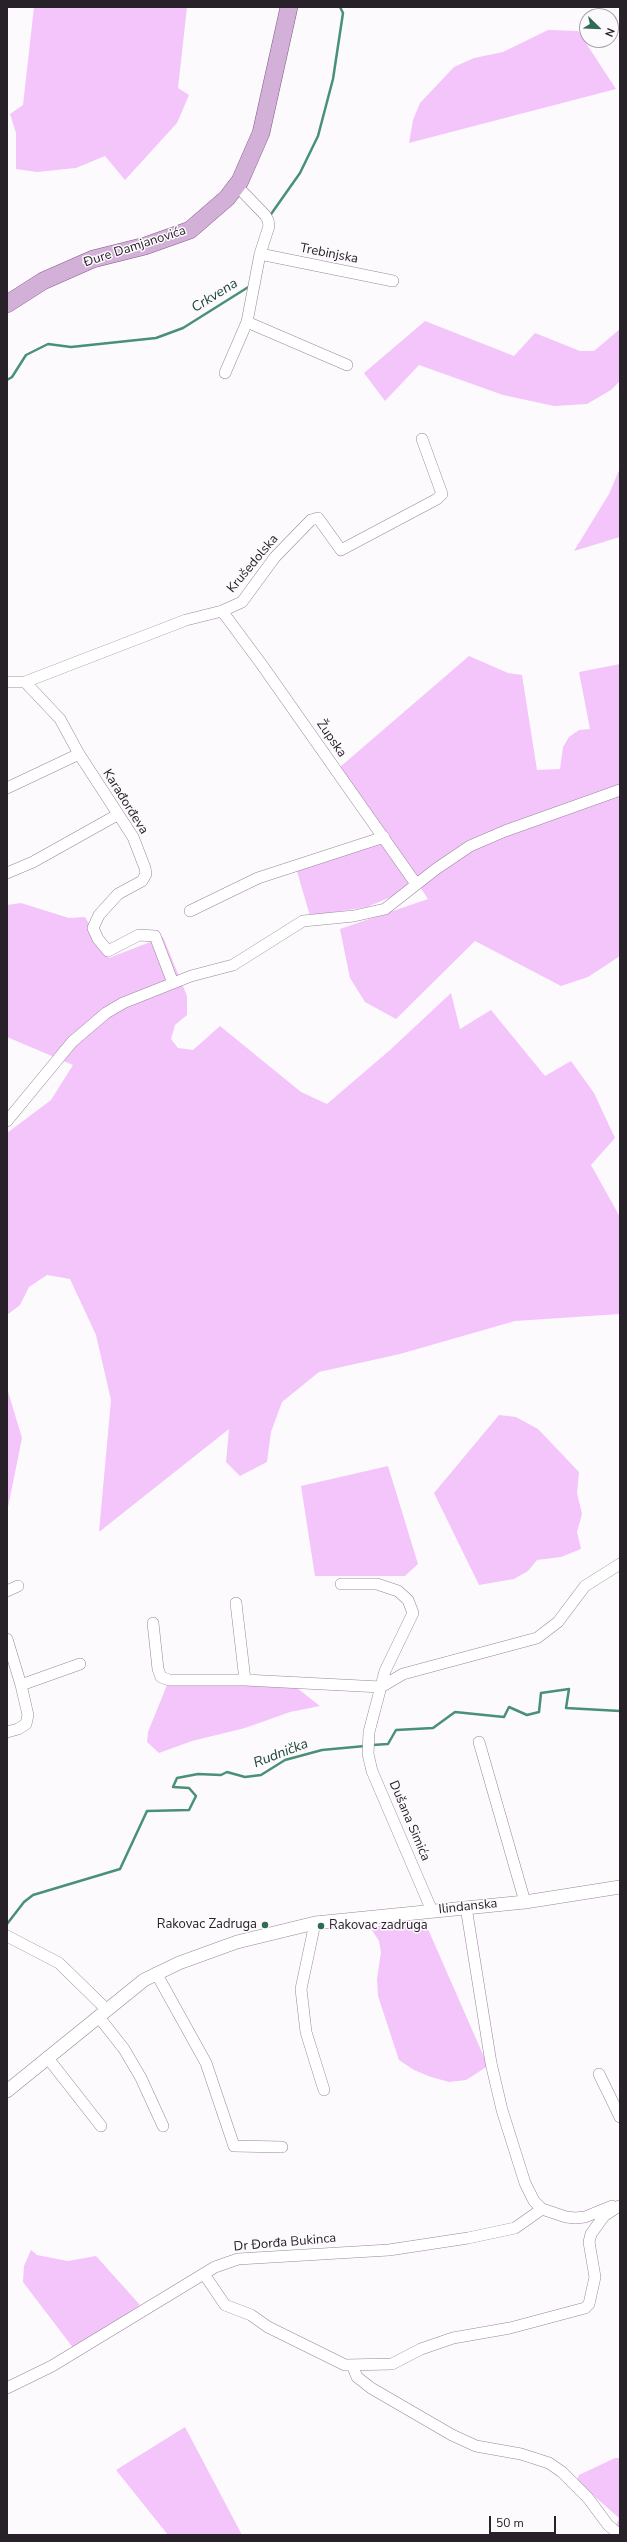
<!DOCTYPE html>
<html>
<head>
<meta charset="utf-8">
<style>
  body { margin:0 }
  #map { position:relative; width:627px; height:2542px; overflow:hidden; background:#fdfafe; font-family:"Nunito Sans",sans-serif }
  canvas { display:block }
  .frame { position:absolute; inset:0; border:8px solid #282129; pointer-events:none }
  .north { position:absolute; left:579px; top:8px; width:40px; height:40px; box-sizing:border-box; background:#fdfafe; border:1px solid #a8a3a9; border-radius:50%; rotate:113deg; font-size:11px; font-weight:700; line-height:16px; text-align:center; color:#282129 }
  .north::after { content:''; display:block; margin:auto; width:14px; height:18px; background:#316b54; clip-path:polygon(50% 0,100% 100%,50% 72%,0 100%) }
  .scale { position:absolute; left:489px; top:2516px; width:67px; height:18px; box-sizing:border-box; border:2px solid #282129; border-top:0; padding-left:5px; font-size:12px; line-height:14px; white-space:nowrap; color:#282129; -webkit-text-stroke:3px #fdfafe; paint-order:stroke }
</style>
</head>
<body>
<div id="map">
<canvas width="627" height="2542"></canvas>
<div class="frame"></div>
<div class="north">N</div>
<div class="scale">50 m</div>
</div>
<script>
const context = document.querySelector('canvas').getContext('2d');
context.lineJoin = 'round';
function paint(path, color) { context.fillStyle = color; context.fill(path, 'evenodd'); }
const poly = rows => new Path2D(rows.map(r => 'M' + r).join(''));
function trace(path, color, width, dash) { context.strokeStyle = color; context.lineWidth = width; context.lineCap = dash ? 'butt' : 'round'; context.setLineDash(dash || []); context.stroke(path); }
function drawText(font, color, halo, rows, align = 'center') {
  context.font = font + ' "Nunito Sans",sans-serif'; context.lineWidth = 3; context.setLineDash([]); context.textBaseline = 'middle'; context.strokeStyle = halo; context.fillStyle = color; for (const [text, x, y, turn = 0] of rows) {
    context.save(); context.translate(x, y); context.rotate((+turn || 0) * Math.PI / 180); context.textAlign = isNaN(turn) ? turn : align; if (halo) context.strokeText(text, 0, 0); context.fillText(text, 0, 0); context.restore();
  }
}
const green = poly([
  [34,7,187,7,178,88,189,95,177,123,125,180,105,156,76,168,37,172,16,169,16,133,10,114,23,105],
  [548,30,578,31,616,89,409,143,413,120,420,103,454,67,474,58,503,52],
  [425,321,514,356,535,333,580,351,594,351,620,329,620,381,611,390,587,404,554,406,503,395,419,365,385,401,364,373],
  [620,468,620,537,574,551,609,494],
  [469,656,508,673,522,675,537,770,560,769,563,747,569,737,579,730,590,729,579,672,620,664,620,956,588,977,561,986,475,941,396,1019,365,1002,350,978,340,929,428,899,340,767],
  [381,840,410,883,391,897,367,907,310,916,296,868],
  [21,903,69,918,85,917,109,958,163,937,187,996,187,1015,175,1025,171,1039,178,1048,193,1050,220,1026,301,1092,327,1104,390,1050,451,993,460,1029,491,1010,545,1076,571,1061,594,1093,615,1138,591,1165,620,1217,620,1314,515,1321,400,1354,319,1372,282,1402,271,1432,267,1462,240,1476,226,1462,229,1429,99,1532,111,1400,96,1335,70,1279,47,1275,29,1287,20,1305,7,1315,7,1133,51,1100,73,1065,7,1037,7,905],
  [7,1388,22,1438,7,1512],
  [499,1415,516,1417,538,1429,579,1472,577,1493,582,1514,577,1532,581,1549,561,1557,537,1560,528,1571,514,1579,479,1585,434,1493],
  [388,1466,418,1564,405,1576,315,1576,301,1486],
  [169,1680,288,1681,320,1706,290,1712,245,1728,192,1741,159,1753,147,1742,148,1732],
  [424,1920,488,2066,466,2080,449,2082,431,2077,414,2070,399,2060,378,1996,377,1979,381,1952,379,1941,370,1927],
  [31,2250,37,2255,68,2261,96,2256,140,2305,74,2349,23,2282,24,2266],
  [185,2427,242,2535,168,2535,116,2470],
  [615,2458,620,2458,620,2535,612,2535,619,2518,577,2481,579,2475]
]);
const stream = poly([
  [269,217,300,173,318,136,333,79,343,13,340,7],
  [7,380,12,377,26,355,48,344,71,347,156,338,183,328,250,286],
  [372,1745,388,1744,396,1730,433,1728,455,1712,504,1717,509,1707,527,1715,539,1712,541,1693,569,1689,566,1708,620,1711],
  [7,1924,24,1902,33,1895,120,1869,147,1811,189,1810,196,1796,189,1788,173,1787,177,1778,198,1774,221,1775,227,1772,245,1777,261,1775,285,1760,322,1750,365,1746]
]);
const minor = poly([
  [260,254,393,281],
  [247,322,347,365],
  [225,373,247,322,260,254,269,226,268,220,265,215,237,186],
  [222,611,262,665,416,884],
  [7,682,25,682,60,719,79,754,133,837,145,868,146,874,142,881,118,894,99,915,93,928,98,939,108,951,139,935,155,936,173,983],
  [25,682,186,620,222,611,242,602,275,557,311,520,318,518,341,550,437,499,442,494,422,439],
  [7,788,79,754],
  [7,873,33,862,117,815],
  [190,911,258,878,384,837],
  [7,1121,72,1042,106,1013,123,1003,191,976,233,965,303,921,354,916,385,909,436,869,470,846,505,831,620,790],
  [341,1584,377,1584,398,1591,408,1600,413,1613,385,1671,369,1732,368,1754,372,1771,432,1911],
  [7,1591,18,1586],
  [236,1603,245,1680],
  [153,1623,158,1669,161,1677,169,1680,245,1680,381,1687,403,1674,537,1638,558,1622,585,1586,620,1564],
  [7,1639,21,1685],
  [7,1732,18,1729,26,1724,28,1715,21,1685,80,1664],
  [479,1742,525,1902],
  [466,1907,491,2063,502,2110,525,2183,534,2201,542,2209,566,2217,575,2218,585,2217,612,2206],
  [315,1923,301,1989,306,2032,324,2090],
  [7,1936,59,1963,106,2009],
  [156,1973,206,2063,234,2146,282,2147],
  [98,2016,124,2049,141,2078,163,2126],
  [47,2057,101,2126],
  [599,2074,620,2117],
  [204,2274,225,2305,251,2315,268,2327,345,2365,392,2364,421,2349,453,2338,510,2328,585,2308,589,2304,595,2277,589,2242,591,2234,604,2216,619,2206],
  [352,2365,357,2377,371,2388,452,2435,476,2446,521,2454,549,2463,562,2472,588,2498,608,2525,620,2535],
  [7,2388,52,2366,215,2267,238,2259,389,2250,468,2238,515,2228,542,2209]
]);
const tertiary = poly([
  [7,2091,144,1980,179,1963,237,1942,315,1923,525,1902,620,1887]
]);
const primary = poly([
  [7,304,43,281,93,259,145,246,190,230,227,198,240,181,261,133,289,7]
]);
const markers = [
  [265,1925,4,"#316b54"],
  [321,1926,4,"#316b54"]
];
const streetNames = [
  ["Đure Damjanovića",135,247,-18],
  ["Trebinjska",329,254,11],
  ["Krušedolska",253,564,-50],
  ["Župska",331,739,55],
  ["Karađorđeva",125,802,58],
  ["Dušana Simića",409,1821,67],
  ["Ilindanska",468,1907,-6],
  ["Dr Đorđa Bukinca",285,2243,-5]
];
const poiNames = [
  ["Rakovac Zadruga",257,1925],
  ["Rakovac zadruga",329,1926,"left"]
];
const waterNames = [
  ["Crkvena",215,296,-32],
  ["Rudnička",281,1754,-21]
];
paint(green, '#f4c5fb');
trace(stream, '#489076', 2.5);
trace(minor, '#98879a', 12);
trace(tertiary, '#98879a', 14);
trace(primary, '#845c8a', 18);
trace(minor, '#fff', 11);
trace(tertiary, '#fff', 13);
trace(primary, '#d3b0d8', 17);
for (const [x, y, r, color] of markers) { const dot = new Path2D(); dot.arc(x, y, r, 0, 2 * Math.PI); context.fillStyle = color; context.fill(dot); trace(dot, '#fdfafe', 1.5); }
drawText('13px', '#282129', '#fdfafe', streetNames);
drawText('13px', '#282129', '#fdfafe', poiNames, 'right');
drawText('italic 14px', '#1a4736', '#fdfafe', waterNames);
</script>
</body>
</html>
